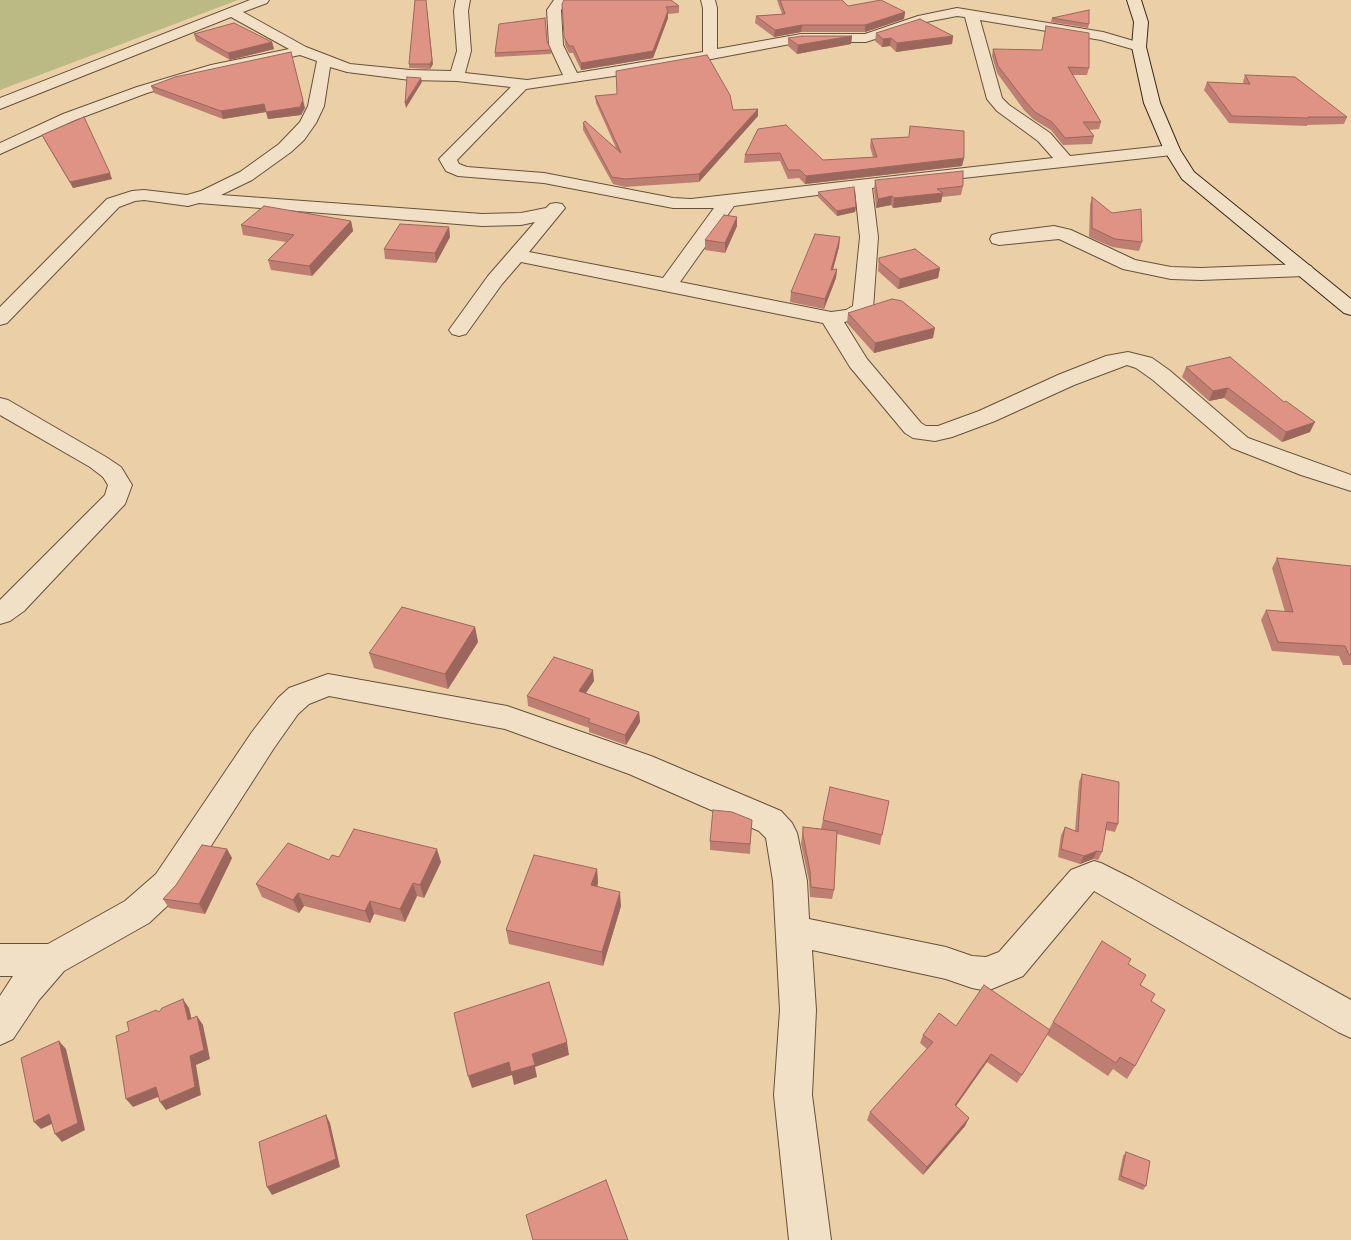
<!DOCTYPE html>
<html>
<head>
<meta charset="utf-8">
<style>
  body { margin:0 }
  canvas { display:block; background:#ebd0a7 }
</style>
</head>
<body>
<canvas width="1351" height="1240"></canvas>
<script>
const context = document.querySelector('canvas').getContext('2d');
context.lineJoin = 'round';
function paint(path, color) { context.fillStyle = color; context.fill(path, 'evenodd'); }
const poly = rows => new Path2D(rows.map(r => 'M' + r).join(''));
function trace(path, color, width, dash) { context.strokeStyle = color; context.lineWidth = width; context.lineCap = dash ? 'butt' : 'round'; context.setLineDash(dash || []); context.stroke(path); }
const green = poly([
  [0,0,238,0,0,90]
]);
const street = poly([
  [250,0,269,0,267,3,243,12,306,47,350,64,410,70,451,71,457,51,454,11,456,0,470,0,468,11,471,51,465,73,527,80,563,75,549,45,547,10,554,0,568,0,561,10,563,45,577,73,703,52,703,8,701,0,715,0,717,8,717,49,801,34,865,34,918,16,957,8,1103,32,1144,44,1146,47,1144,50,1139,51,1101,40,980,20,1002,98,1009,105,1050,133,1070,156,1172,145,1178,146,1180,150,1178,154,1172,155,872,188,878,237,873,309,870,313,858,319,844,322,867,359,921,423,926,426,938,426,979,411,1058,375,1106,356,1128,352,1152,358,1169,370,1248,438,1351,475,1351,491,1301,475,1232,448,1153,380,1136,368,1127,365,1074,385,995,421,952,437,935,441,913,438,905,433,850,367,823,323,521,262,502,284,466,334,459,336,452,334,449,330,488,276,535,222,521,225,482,226,199,203,188,206,144,200,135,201,119,207,7,323,0,325,0,307,107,199,132,191,144,190,187,195,201,191,240,172,279,144,300,122,308,106,317,61,300,55,219,72,147,93,75,120,0,154,0,143,63,114,137,87,211,65,289,49,231,17,0,109,0,98,250,0],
  [957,16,965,17,987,99,997,111,1038,141,1053,158,691,199,673,198,544,173,467,167,459,164,457,160,526,89,648,71,801,42,866,42,926,22,957,16],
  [330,67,347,72,410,80,457,81,511,87,439,159,446,171,458,176,544,183,673,208,714,208,663,278,529,252,565,208,562,204,556,203,550,204,546,208,521,213,482,214,221,195,252,180,291,152,304,140,316,123,324,106,330,67],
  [855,190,860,237,853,306,846,310,831,312,680,282,734,206,855,190],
  [1054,226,1071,230,1135,260,1171,267,1201,268,1304,264,1311,266,1314,270,1311,274,1304,276,1201,280,1171,279,1123,269,1059,239,999,245,992,243,990,239,992,235,999,233,1054,226],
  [0,398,8,400,106,457,121,467,132,485,125,504,24,611,10,621,0,624,0,600,105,495,108,485,103,477,90,467,0,415,0,398],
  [328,674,507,706,651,756,781,811,792,823,797,833,807,881,809,919,946,947,972,956,986,957,999,952,1071,870,1094,861,1101,863,1133,879,1351,1000,1351,1038,1338,1032,1094,891,1023,976,987,991,972,988,946,979,812,950,816,1010,812,1095,831,1240,789,1240,774,1095,780,1010,773,881,766,838,759,831,629,774,505,729,329,696,309,704,298,714,274,748,180,894,149,923,64,971,39,1000,13,1039,0,1045,0,996,13,976,0,976,0,944,48,944,125,901,156,874,252,732,278,698,289,688,328,674]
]);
const secondary = poly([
  [1127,0,1141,0,1148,22,1146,47,1160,103,1180,150,1194,172,1351,299,1351,315,1344,313,1182,179,1164,150,1144,103,1132,47,1134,22,1127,0]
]);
const wall = poly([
  [777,0,842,0,848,6,905,12,904,19,865,32,801,32,774,37,755,23,756,16,782,14],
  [562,4,679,6,679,13,668,14,668,18,653,58,581,70,573,53,569,53,565,45],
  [1052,18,1089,24,1088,28,1051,22],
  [876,33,953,36,952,44,896,52,890,46,882,47,875,41],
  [194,34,272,42,274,49,230,60,196,41],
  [852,36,851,44,797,54,788,46,788,38],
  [547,41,551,50,551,54,495,57,495,53],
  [993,49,1089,68,1087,75,1072,75,1101,122,1099,129,1089,130,1094,136,1092,144,1063,145,1051,130,1033,119,1024,110,997,73,992,56],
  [409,64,433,64,430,69,409,68],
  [1245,75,1347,117,1344,124,1307,125,1307,126,1229,123,1204,90,1207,82,1244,84,1243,82],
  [151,86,305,108,301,115,268,119,266,112,223,119,154,93],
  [595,96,733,110,758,109,758,116,699,182,625,187,613,184,583,130,583,123,616,148,596,103],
  [758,129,823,160,873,157,870,147,871,139,964,158,962,166,805,184,799,178,788,179,780,161,744,163,745,155],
  [42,135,112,179,73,188,45,141],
  [875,180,963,186,961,195,942,197,941,202,893,208,891,205,876,208,874,190],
  [818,192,856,207,855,212,837,216,818,197],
  [1092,197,1142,242,1139,251,1112,247,1089,237,1090,205],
  [737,217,737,226,725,253,705,250,705,240],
  [351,221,353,231,312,276,271,270,268,260,286,242,243,235,241,225],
  [449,227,450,237,436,263,385,259,384,249],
  [840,237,839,247,833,270,837,269,836,278,824,309,790,302,791,292],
  [879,258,940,268,938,278,898,289,878,271],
  [848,313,933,338,874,353,847,323],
  [1230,357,1310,432,1282,442,1224,398,1209,401,1182,377,1186,367],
  [1277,558,1351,566,1351,665,1343,665,1339,656,1272,651,1261,620,1266,610,1285,612,1272,568],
  [475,627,478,642,448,689,374,668,369,653],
  [594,681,586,693,639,712,640,722,626,745,589,732,589,728,528,706,527,696],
  [1082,774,1118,824,1115,832,1106,830,1102,852,1098,860,1093,859,1080,864,1058,857,1061,835,1065,827,1075,831,1079,782],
  [752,820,750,854,710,850,710,841],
  [823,820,882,835,880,845,837,834,834,890,832,899,810,897,809,881,801,844,803,827,821,829],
  [227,849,232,858,205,914,169,908,163,899],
  [339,857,441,862,424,898,417,896,405,922,374,914,370,923,304,906,299,913,262,897,256,884],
  [597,869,598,883,597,887,621,906,603,966,509,944,506,930],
  [1128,964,1151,1001,1135,1066,1127,1079,1113,1069,1108,1076,1047,1035,1017,1083,987,1062,956,1106,969,1118,965,1126,923,1175,867,1120,870,1112,927,1049,920,1043,923,1035,956,1026,1049,1029,1053,1022],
  [1126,1152,1146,1186,1143,1190,1118,1180,1123,1156]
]);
const shadedWall = poly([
  [426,1,433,64,430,69,430,64],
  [668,11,668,18,653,58,581,70,581,63],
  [905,12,904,19,865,32,865,25],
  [802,25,801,32,774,37,775,30],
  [852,36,851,44,797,54,798,45],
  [953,36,952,44,896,52,897,43],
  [891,38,890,46,882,47,883,39],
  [272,42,274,49,230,60,228,53],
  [421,78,422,82,406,108,405,103],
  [303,100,305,108,301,115,268,119,266,112,223,119,221,111,264,104],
  [758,109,758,116,699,182,699,174],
  [964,158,962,166,805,184,806,176],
  [110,173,112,179,73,188,70,182],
  [943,193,941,202,893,208,894,198],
  [892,196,891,205,876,208,878,199],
  [856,207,855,212,837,216,837,211],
  [737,217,737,226,725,253,725,243],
  [351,221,353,231,312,276,309,266],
  [449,227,450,237,436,263,435,253],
  [840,237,839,247,830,280,831,270],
  [940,268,938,278,898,289,900,279],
  [837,269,836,278,824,309,825,299],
  [935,328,933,338,874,353,875,343],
  [1228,388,1224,398,1209,401,1213,391],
  [1315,422,1310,432,1282,442,1286,432],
  [475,627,478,642,448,689,445,674],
  [593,670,594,681,580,701,579,691],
  [639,712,640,722,626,745,625,735],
  [227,849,232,858,205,914,199,904],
  [437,849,441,862,424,898,420,885],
  [1097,851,1093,859,1080,864,1084,856],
  [597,869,598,883,593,900,591,885],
  [413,883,417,896,405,922,400,909],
  [620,892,621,906,603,966,602,952],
  [298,893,304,906,299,913,293,900],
  [370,901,374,914,370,923,365,911],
  [183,999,189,1008,194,1029,188,1020],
  [197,1016,203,1025,210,1059,196,1065,201,1095,166,1110,160,1102,190,1056],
  [59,1041,66,1049,85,1130,62,1142,55,1134],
  [567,1042,569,1055,535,1067,537,1077,514,1085,512,1075,472,1088,468,1076],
  [991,1054,987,1062,951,1113,955,1105],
  [156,1087,163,1095,133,1107,126,1099],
  [49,1114,56,1122,41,1129,34,1122],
  [326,1115,330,1123,340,1167,272,1195,267,1187],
  [969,1118,965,1126,923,1175,927,1167]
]);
const building = poly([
  [415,0,426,0,432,60,430,64,409,64,415,0],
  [564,0,671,0,679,6,666,7,668,11,653,51,581,63,573,46,569,46,564,37,562,4,564,0],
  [780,0,842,0,848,6,881,0,905,12,865,25,802,25,775,30,756,16,785,14,780,0],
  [1089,10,1089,24,1052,18,1089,10],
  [545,18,547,41,551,50,495,53,499,24,545,18],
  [920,19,953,36,897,43,891,38,883,39,876,33,920,19],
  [234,23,272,42,228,53,194,34,234,23],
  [1046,26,1089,33,1089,68,1068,67,1101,122,1083,122,1094,136,1065,138,1052,122,1035,112,1026,102,998,66,993,49,1042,50,1046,26],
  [802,36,852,36,798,45,788,38,802,36],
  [291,52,303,100,300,107,266,112,264,104,221,111,151,86,175,77,291,52],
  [707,55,730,95,733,110,758,109,699,174,625,179,612,177,583,123,585,121,621,153,595,96,617,94,616,71,707,55],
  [1245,75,1295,77,1347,117,1308,117,1309,118,1232,116,1207,82,1250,84,1245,75],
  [407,77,421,78,405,103,407,77],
  [84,117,110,173,70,182,42,135,84,117],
  [786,125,823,160,877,157,871,139,909,137,910,126,964,131,964,158,806,176,800,170,788,170,780,153,745,155,758,129,786,125],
  [963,171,963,186,937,189,943,193,894,198,892,196,878,199,875,180,963,171],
  [854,187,856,207,837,211,818,192,854,187],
  [1092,197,1112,213,1141,209,1142,242,1115,239,1092,228,1092,197],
  [264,206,351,221,309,266,268,260,294,235,241,225,264,206],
  [724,215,737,217,725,243,705,240,724,215],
  [400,224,449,227,435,253,384,249,400,224],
  [815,234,840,237,831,270,837,269,825,299,791,292,815,234],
  [915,249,940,268,900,279,879,262,879,258,915,249],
  [892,299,902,301,935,328,875,343,848,313,892,299],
  [1230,357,1284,402,1286,401,1315,422,1286,432,1228,388,1213,391,1186,367,1230,357],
  [1277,558,1351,566,1351,655,1349,655,1345,646,1278,642,1266,610,1293,612,1277,558],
  [402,607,475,627,445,674,369,653,402,607],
  [554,657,593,670,579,691,639,712,625,735,588,722,590,719,527,696,554,657],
  [1082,774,1119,782,1118,824,1107,822,1102,852,1097,851,1084,856,1061,849,1065,827,1078,832,1082,774],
  [830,787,889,801,882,835,823,820,830,787],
  [713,810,732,812,752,820,750,844,710,841,713,810],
  [803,827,837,831,834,890,811,887,810,871,803,835,803,827],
  [354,829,437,849,420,885,413,883,400,909,370,901,365,911,298,893,293,900,256,884,288,843,329,860,332,855,339,857,354,829],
  [202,845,227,849,199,904,163,899,176,885,202,845],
  [534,855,597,869,591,885,620,892,602,952,506,930,534,855],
  [1102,941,1131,959,1128,964,1146,975,1140,985,1155,994,1151,1001,1165,1010,1135,1066,1120,1057,1116,1063,1053,1022,1102,941],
  [549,982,567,1042,532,1054,535,1065,511,1072,509,1062,468,1076,454,1013,549,982],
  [984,985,1050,1030,1022,1075,991,1054,955,1105,969,1118,927,1167,870,1112,933,1042,923,1035,939,1013,956,1026,984,985],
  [183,999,188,1020,197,1016,204,1050,190,1056,195,1087,160,1102,156,1087,126,1099,116,1036,129,1031,127,1022,156,1010,159,1012,162,1008,183,999],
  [59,1041,78,1123,55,1134,49,1114,34,1122,21,1058,59,1041],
  [326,1115,336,1159,267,1187,259,1142,326,1115],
  [1126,1152,1150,1161,1146,1186,1121,1176,1126,1152],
  [606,1180,628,1240,533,1240,526,1215,606,1180]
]);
paint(green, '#bcba84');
trace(street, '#65523a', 2);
trace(secondary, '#382816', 2);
paint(street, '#f2e0c6');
paint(secondary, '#f2e0c6');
paint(wall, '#bf7e72');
paint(shadedWall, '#9b675c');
paint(building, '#de9384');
trace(building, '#9b675c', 1);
</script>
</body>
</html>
